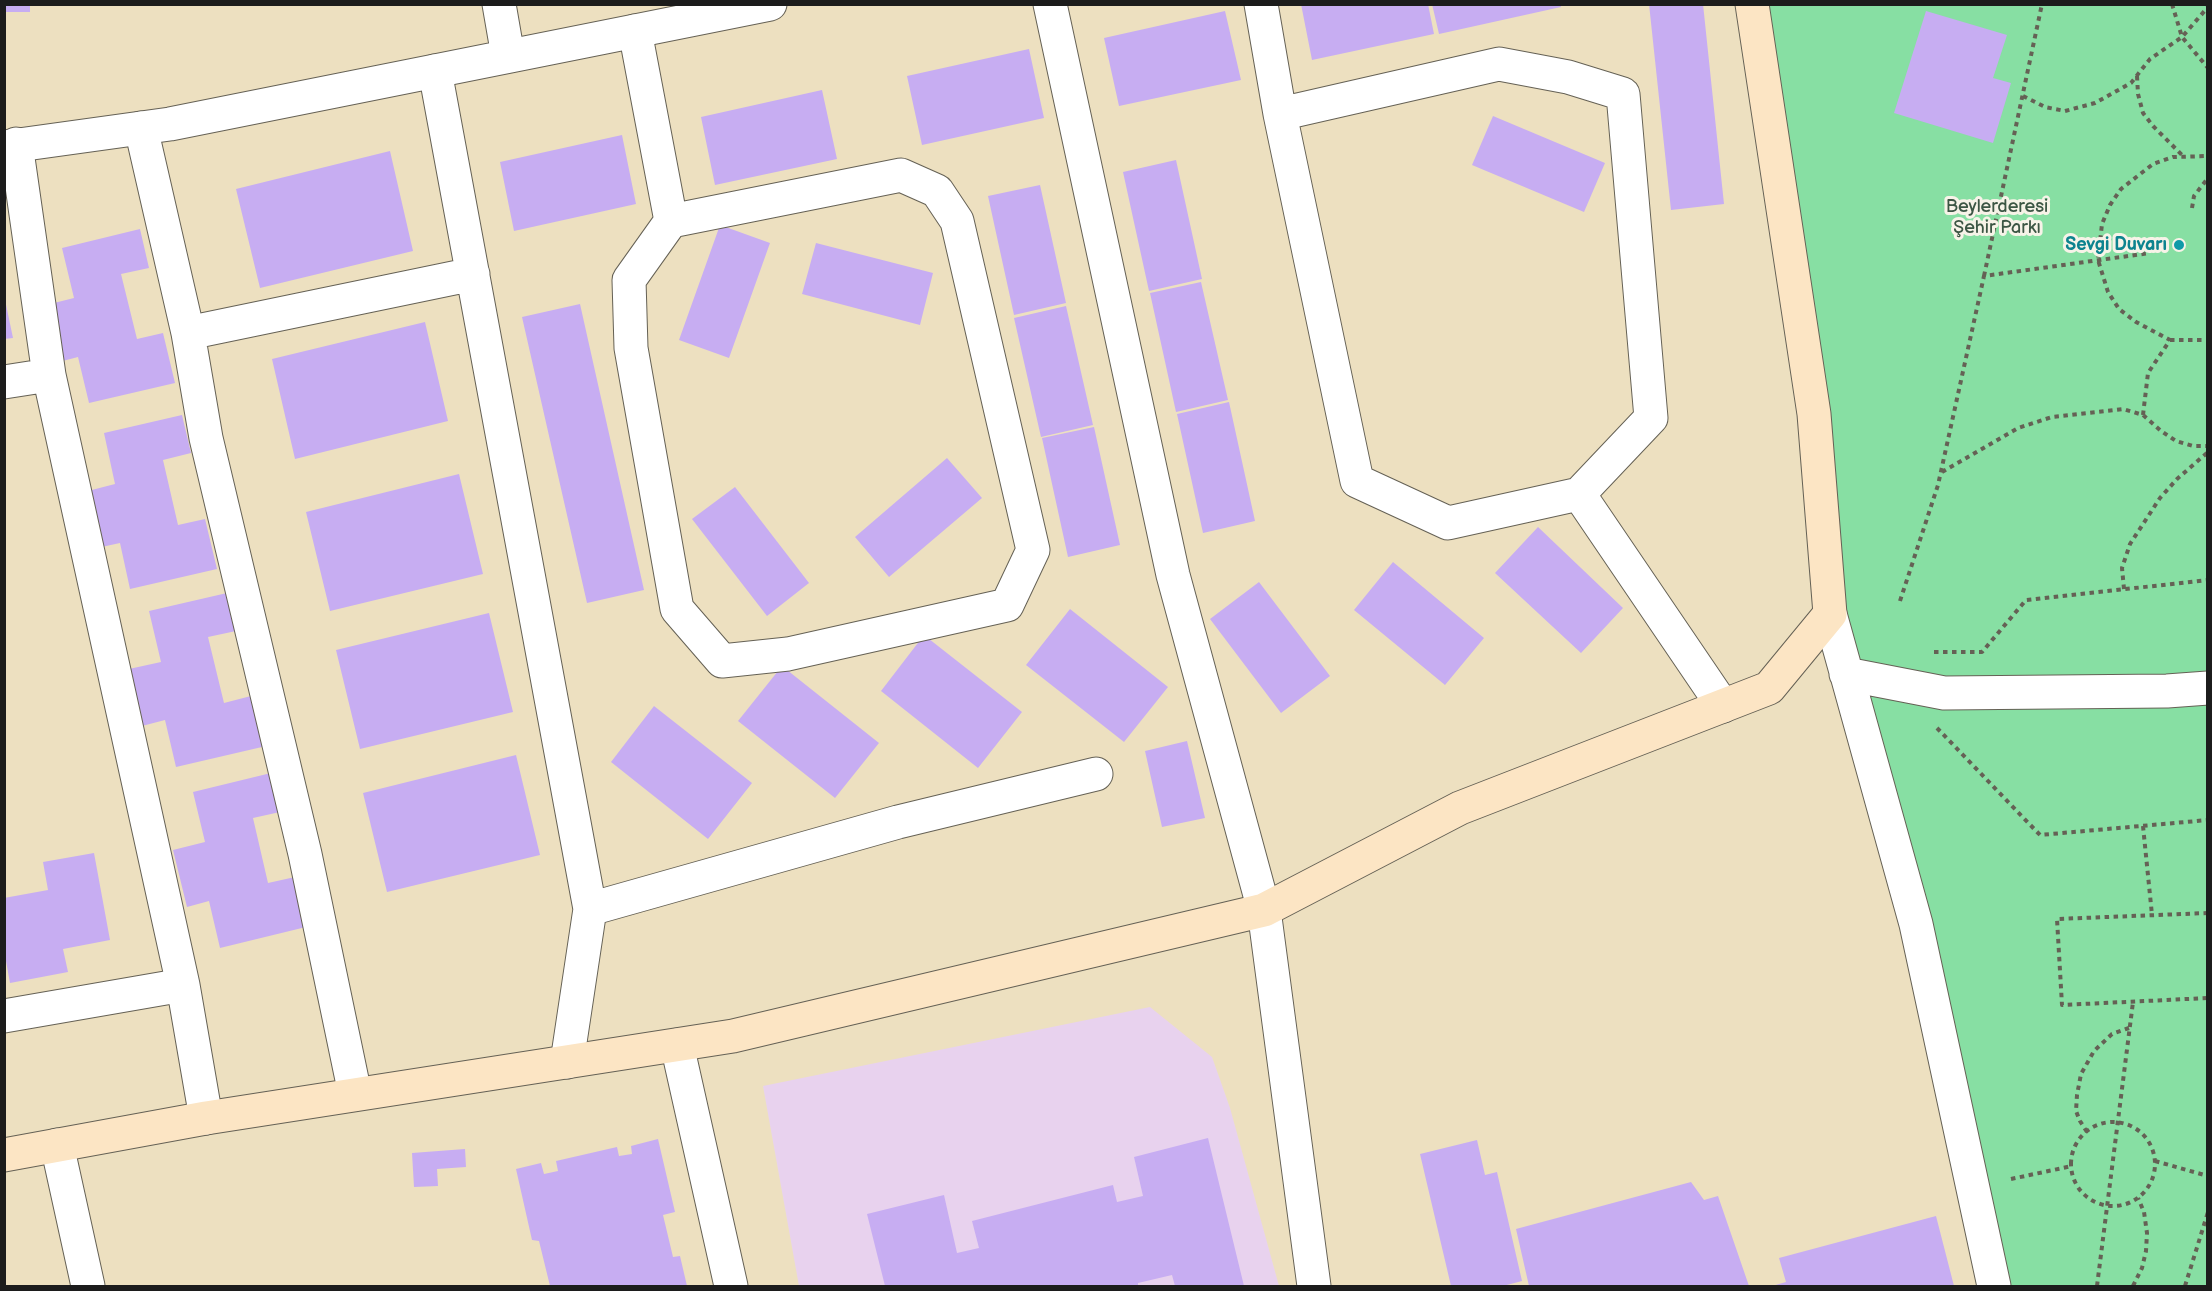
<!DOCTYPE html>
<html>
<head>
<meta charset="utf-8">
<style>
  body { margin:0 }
  #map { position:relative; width:2212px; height:1291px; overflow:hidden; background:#ede0c0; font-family:"Balsamiq Sans",sans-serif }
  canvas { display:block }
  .frame { position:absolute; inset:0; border:6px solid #1c1c1c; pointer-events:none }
</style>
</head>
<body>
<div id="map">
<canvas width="2212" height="1291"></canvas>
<div class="frame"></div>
</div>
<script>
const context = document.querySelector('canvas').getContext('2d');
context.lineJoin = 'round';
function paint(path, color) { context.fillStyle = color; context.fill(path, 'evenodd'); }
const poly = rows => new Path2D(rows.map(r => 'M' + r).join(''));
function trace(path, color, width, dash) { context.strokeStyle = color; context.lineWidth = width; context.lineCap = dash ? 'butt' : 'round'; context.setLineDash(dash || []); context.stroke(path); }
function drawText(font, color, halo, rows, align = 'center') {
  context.font = font + ' "Balsamiq Sans",sans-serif'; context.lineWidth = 6; context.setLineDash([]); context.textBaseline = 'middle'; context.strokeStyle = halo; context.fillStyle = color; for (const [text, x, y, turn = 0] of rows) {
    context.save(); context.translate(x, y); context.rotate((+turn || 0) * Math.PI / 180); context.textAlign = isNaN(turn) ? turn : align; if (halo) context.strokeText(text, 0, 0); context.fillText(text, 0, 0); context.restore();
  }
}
const built = poly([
  [1150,1007,1212,1057,1230,1108,1279,1286,799,1286,763,1086]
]);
const green = poly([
  [1752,5,2207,5,2207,1286,1994,1286,1846,674]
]);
const building = poly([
  [4,4,30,4,30,12,4,12],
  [1301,4,1428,4,1434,34,1312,60],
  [1432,4,1560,4,1561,7,1439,34],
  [1649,4,1703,4,1724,204,1671,210],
  [1225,11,1241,80,1119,106,1104,38],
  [1926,11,2007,35,1993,78,2011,83,1993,143,1894,113],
  [1029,49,1044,118,922,145,907,76],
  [822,90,837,159,715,185,701,117],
  [1493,116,1605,163,1584,212,1472,165],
  [622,135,636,204,514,231,500,162],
  [390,151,413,251,260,288,236,189],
  [1176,160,1202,279,1149,291,1123,172],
  [1040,185,1066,303,1014,315,988,196],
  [720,225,770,243,729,358,679,340],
  [140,229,149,268,121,274,137,339,163,333,175,383,89,403,78,357,55,363,42,306,74,298,62,248],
  [816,243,933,273,920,325,802,294],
  [1201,282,1228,400,1176,412,1150,293],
  [4,295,13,338,4,339],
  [580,304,644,590,587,603,522,317],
  [1066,306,1093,425,1041,437,1014,318],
  [425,322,448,421,295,459,272,359],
  [1229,402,1255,521,1203,533,1177,414],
  [182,415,191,453,163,460,178,525,205,519,217,569,130,589,120,543,97,548,84,492,115,484,104,433],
  [1094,427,1120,545,1068,557,1042,438],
  [947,458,982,498,889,577,855,537],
  [459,474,483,574,330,611,306,512],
  [735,487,809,583,767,616,692,519],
  [1538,527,1623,608,1581,653,1495,573],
  [1393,562,1484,638,1445,685,1354,610],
  [1259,582,1330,676,1281,713,1210,619],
  [227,593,236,631,208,637,224,703,251,696,262,747,176,767,165,720,142,726,129,669,161,662,149,611],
  [1070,609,1168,687,1124,742,1026,665],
  [489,613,513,712,360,749,336,650],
  [924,635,1022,712,978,768,881,691],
  [782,666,879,743,835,798,738,721],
  [654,706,752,783,708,839,611,762],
  [1187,741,1205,818,1162,827,1145,751],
  [516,755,540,855,387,892,363,793],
  [271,773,280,812,253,818,268,883,295,877,306,927,220,948,209,901,187,907,173,850,205,842,193,792],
  [94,853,110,940,63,949,68,972,10,983,4,950,4,898,48,890,43,862],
  [1208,1138,1244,1286,1175,1286,1172,1275,1138,1283,1138,1286,885,1286,867,1214,944,1195,957,1253,979,1248,972,1221,1113,1185,1117,1202,1143,1196,1134,1157],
  [658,1139,675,1212,663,1215,673,1257,680,1256,687,1286,550,1286,539,1241,532,1240,516,1169,541,1163,544,1174,558,1171,556,1161,617,1147,619,1156,632,1154,631,1146],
  [1477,1140,1485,1175,1497,1172,1522,1281,1503,1286,1451,1286,1420,1154],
  [465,1149,466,1167,437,1169,438,1186,414,1187,412,1153],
  [1691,1182,1704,1200,1718,1196,1749,1286,1529,1286,1516,1229],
  [1936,1216,1954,1286,1772,1286,1786,1282,1779,1258]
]);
const path = poly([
  [2172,4,2182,37,2208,68],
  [2137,76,2138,94,2143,113,2153,126,2183,156],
  [2023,96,2045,107,2065,111,2095,103,2131,83,2150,59,2182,37,2208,7],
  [2192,208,2194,196,2208,178],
  [1984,276,2042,4],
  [2170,340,2208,340],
  [2143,415,2148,373,2170,340,2136,322,2119,309,2108,292,2098,260,2102,224,2110,205,2121,189,2153,164,2173,157,2208,156],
  [1942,472,2018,428,2052,417,2123,409,2143,415,2161,431,2176,441,2193,446,2208,446],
  [2124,589,2122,568,2130,544,2160,498,2177,479,2208,452],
  [1900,601,1938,485,1984,276,2150,253],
  [1934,652,1982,652,2026,600,2208,580],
  [1937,728,2040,835,2208,820],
  [2143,826,2152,915],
  [2208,913,2057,919,2062,1005,2208,998],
  '2071 1164a42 42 0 1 1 84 0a42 42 0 1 1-84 0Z',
  [2087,1132,2080,1121,2076,1111,2077,1095,2081,1074,2094,1051,2112,1034,2129,1028],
  [2155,1161,2208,1176],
  [2011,1179,2072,1166],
  [2097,1286,2133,1002],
  [2133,1286,2142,1268,2146,1251,2147,1233,2144,1212,2138,1198],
  [2185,1286,2208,1212]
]);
const minor = poly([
  [1261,4,1280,114,1357,481,1448,523,1579,494,1723,706],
  [635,31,671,221,629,280,631,348,677,609,722,661,788,654,1007,605,1033,550,957,221,937,191,901,175,671,221],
  [435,71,590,909,567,1062],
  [1280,114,1499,64,1568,77,1623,94,1651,418,1579,494],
  [141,128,188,333,206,438,305,854,355,1094],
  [16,144,49,375,183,985,206,1118],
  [188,333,473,274],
  [4,382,49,375],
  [1830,614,1916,924,1994,1286],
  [1846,674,1944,693,2167,691,2208,688],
  [590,909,898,822,1096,774],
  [4,1016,183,985],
  [677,1045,731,1286],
  [57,1145,88,1286]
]);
const tertiary = poly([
  [499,4,508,56],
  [1050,4,1173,575,1264,910,1314,1286],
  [4,147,170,124,770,4]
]);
const secondary = poly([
  [4,1155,206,1118,733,1036,1264,910,1460,808,1769,688,1830,614,1814,414,1752,4]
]);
const markers = [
  [2179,245,6,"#0f9aa8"]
];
const parkNames = [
  ["Beylerderesi",1997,207],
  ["Şehir Parkı",1997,228]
];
const cultureNames = [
  ["Sevgi Duvarı",2167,245]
];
paint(built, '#e8d2ee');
paint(green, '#87dfa3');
paint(building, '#c7adf2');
trace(minor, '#656155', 35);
trace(tertiary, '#656155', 35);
trace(secondary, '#656155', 35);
trace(path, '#656155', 4, [4.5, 4.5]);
trace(minor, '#fff', 33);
trace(tertiary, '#fff', 33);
trace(secondary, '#fce5c4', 33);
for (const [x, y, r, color] of markers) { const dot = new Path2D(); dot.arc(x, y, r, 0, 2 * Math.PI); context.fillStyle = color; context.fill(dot); trace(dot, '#f7f3e8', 2); }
drawText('18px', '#3c5644', '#f7f3e8', parkNames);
drawText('bold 18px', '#0d838f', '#f7f3e8', cultureNames, 'right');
</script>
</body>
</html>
